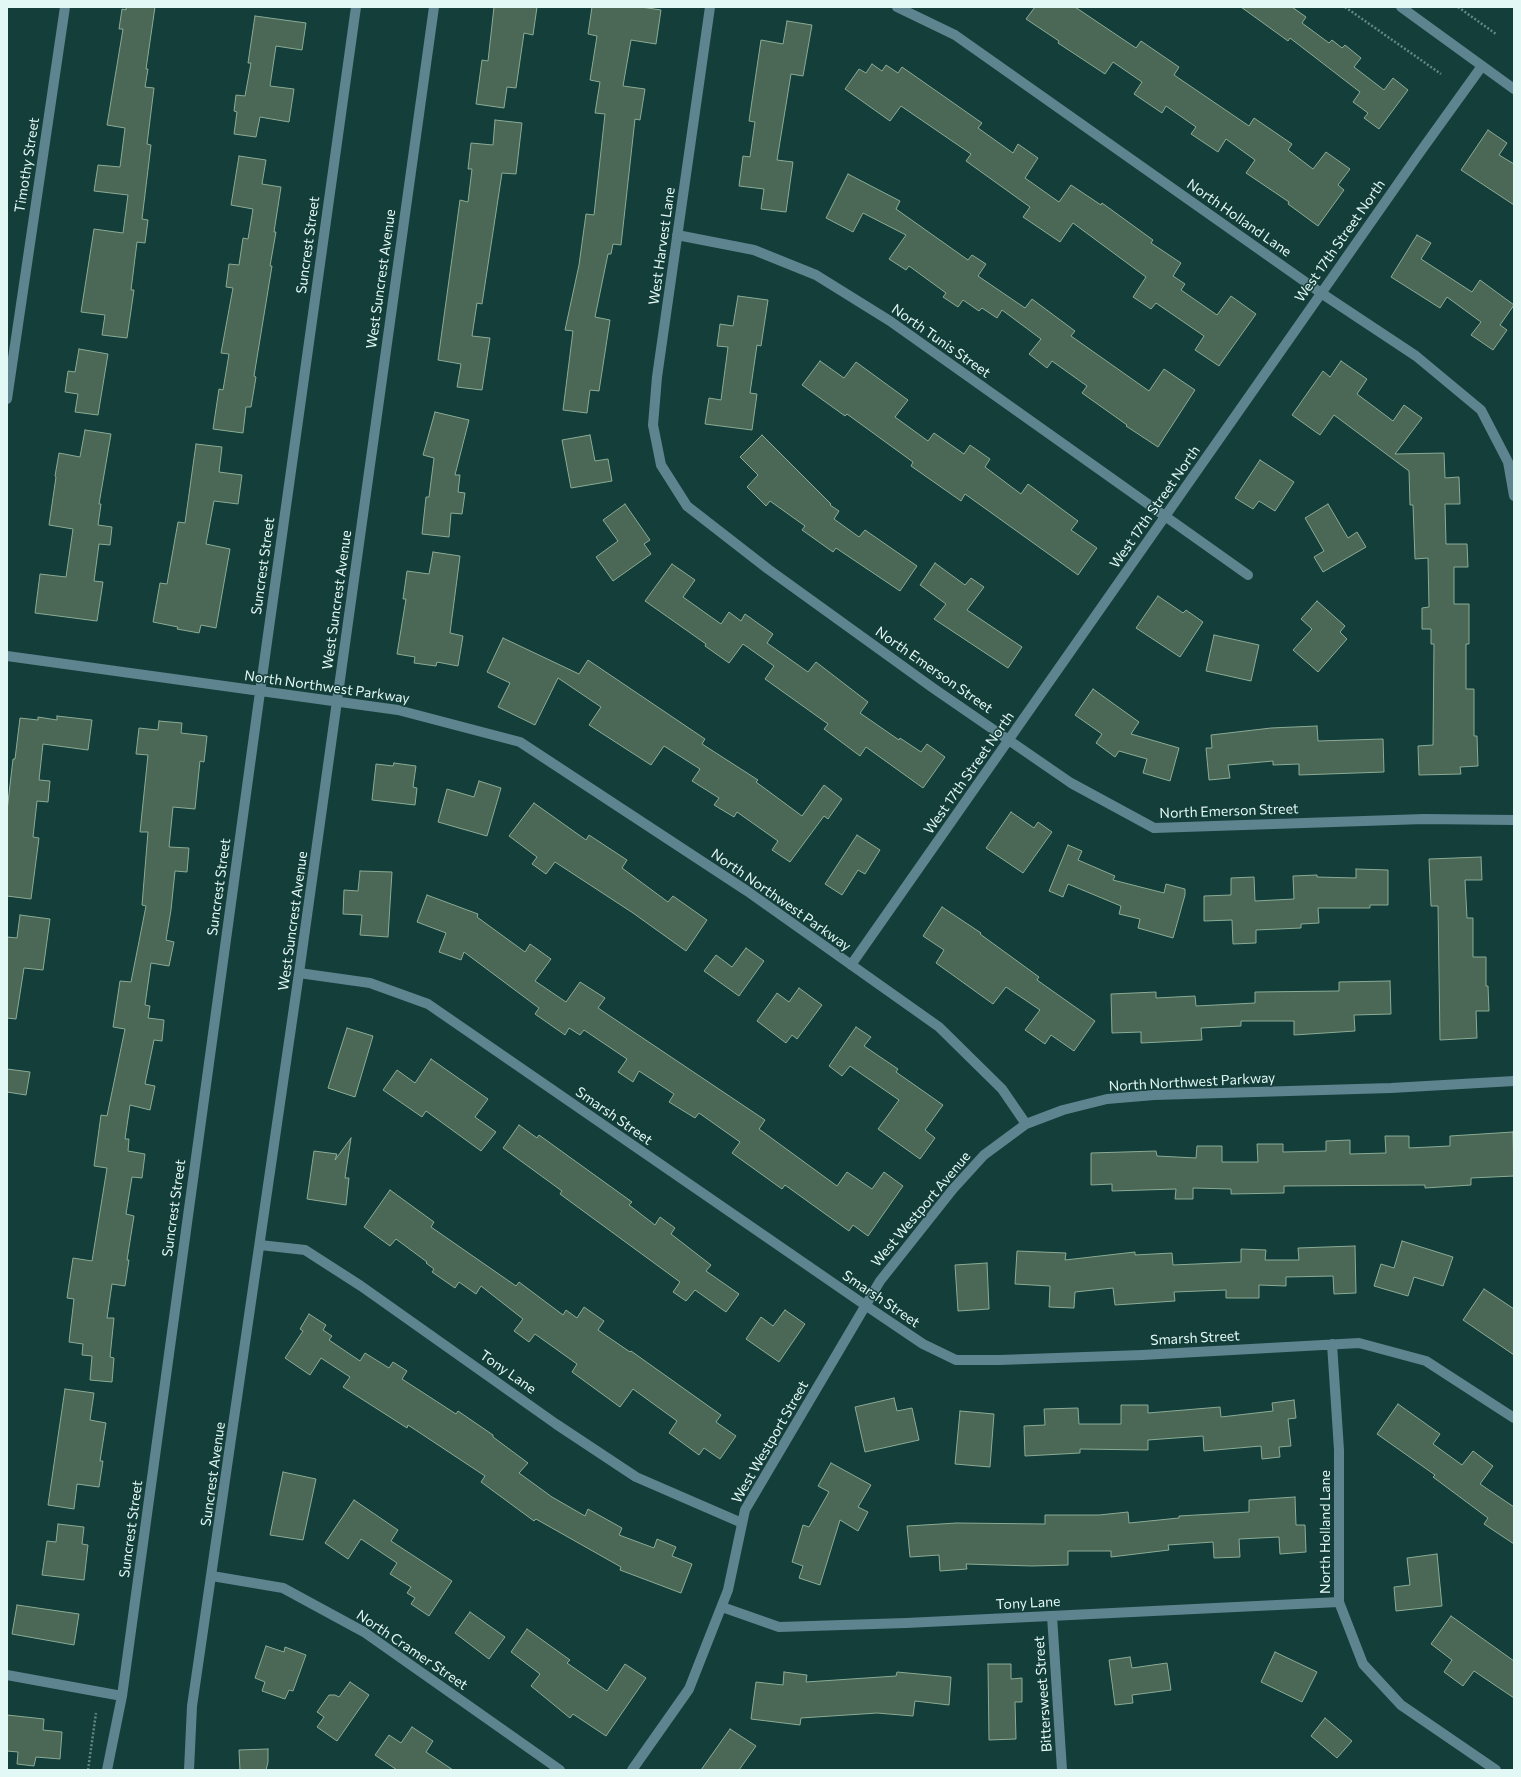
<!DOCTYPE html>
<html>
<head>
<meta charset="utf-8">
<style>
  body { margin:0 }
  #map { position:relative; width:1521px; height:1777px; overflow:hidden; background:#143e3a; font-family:Commissioner,sans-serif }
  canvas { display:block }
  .frame { position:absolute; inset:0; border:8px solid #e2f8f5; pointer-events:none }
</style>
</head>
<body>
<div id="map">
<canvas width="1521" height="1777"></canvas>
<div class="frame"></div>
</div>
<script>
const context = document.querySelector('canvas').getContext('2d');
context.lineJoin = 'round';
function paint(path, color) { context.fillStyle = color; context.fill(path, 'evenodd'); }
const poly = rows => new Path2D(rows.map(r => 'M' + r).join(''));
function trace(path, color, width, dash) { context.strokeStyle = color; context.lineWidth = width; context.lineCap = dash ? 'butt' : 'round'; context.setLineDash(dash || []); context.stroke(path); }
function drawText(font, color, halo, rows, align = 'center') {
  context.font = font + ' Commissioner,sans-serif'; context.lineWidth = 3; context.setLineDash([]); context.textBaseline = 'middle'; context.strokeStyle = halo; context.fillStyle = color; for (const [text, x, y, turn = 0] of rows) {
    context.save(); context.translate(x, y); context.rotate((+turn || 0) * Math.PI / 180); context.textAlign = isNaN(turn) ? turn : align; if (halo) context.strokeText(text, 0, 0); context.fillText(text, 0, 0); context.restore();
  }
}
const building = poly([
  [126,7,155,7,146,69,148,69,145,87,154,88,147,144,151,145,142,219,148,220,145,243,137,242,131,290,134,290,127,338,102,335,105,315,81,312,94,229,123,233,128,195,94,191,98,165,120,167,125,128,107,125,123,29,119,29,122,9,126,10,126,7],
  [494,7,537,7,533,35,524,33,516,88,507,87,504,108,476,104,482,60,488,61,494,7],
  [592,7,641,7,661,10,656,44,631,40,623,86,645,89,640,120,635,119,621,245,613,244,611,254,608,254,595,317,610,320,599,391,590,390,587,413,563,410,573,331,565,330,579,265,586,214,594,215,605,114,595,113,600,82,590,80,597,36,588,34,592,7],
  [1035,7,1075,7,1136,48,1141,41,1179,67,1174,75,1249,126,1254,118,1292,144,1288,150,1313,169,1326,152,1350,169,1338,185,1344,190,1318,226,1288,204,1289,202,1246,173,1255,160,1226,139,1218,152,1191,134,1196,127,1166,106,1162,113,1134,94,1142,82,1113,62,1105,74,1058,43,1059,41,1026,19,1035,7],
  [1241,7,1292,7,1306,17,1302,23,1329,43,1332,40,1342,48,1345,45,1361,58,1354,67,1384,90,1393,78,1408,90,1379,129,1364,118,1368,113,1353,102,1360,92,1290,38,1288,41,1241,7],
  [255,16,306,23,302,50,276,46,270,86,294,89,289,122,260,117,256,137,234,134,237,112,234,111,236,95,245,96,251,63,248,63,255,16],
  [787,21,812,25,803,76,791,74,777,160,793,162,786,212,761,209,764,189,739,186,743,156,750,157,755,122,749,121,761,40,783,44,787,21],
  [872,64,882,71,886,65,898,73,902,67,982,123,978,128,1013,153,1018,144,1038,158,1025,178,1059,202,1071,185,1101,205,1102,203,1153,240,1151,243,1181,263,1173,276,1185,284,1181,290,1217,315,1231,296,1256,314,1219,366,1195,350,1204,336,1156,303,1151,309,1133,297,1146,277,1073,223,1060,242,1023,217,1030,207,966,161,971,154,901,106,890,121,845,89,859,69,866,73,872,64],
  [495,120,522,123,516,174,502,173,482,304,477,303,472,336,490,338,482,390,457,387,461,364,438,360,460,200,468,202,472,169,468,169,471,143,493,145,495,120],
  [1488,130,1507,143,1499,155,1514,164,1514,205,1461,170,1488,130],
  [239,156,266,160,262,184,281,187,274,232,276,232,270,266,272,266,254,376,256,377,251,407,246,407,243,433,213,429,219,389,223,390,229,354,221,353,233,288,226,287,229,264,239,265,243,238,248,239,253,209,231,205,239,156],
  [848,174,900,201,896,209,968,260,972,255,986,264,978,276,1025,308,1032,299,1075,331,1071,336,1149,391,1164,369,1195,390,1158,447,1126,426,1127,425,1082,393,1087,386,1052,361,1047,368,1029,354,1041,339,1002,310,997,318,982,308,979,311,963,300,958,307,943,297,946,293,909,266,906,270,889,259,906,235,863,213,853,232,826,218,848,174],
  [1417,235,1431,243,1421,259,1472,292,1480,280,1514,305,1500,325,1507,330,1493,350,1471,335,1481,322,1447,297,1440,308,1391,277,1417,235],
  [738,296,768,300,761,346,757,345,750,393,757,394,752,430,705,424,709,398,721,400,728,347,717,346,720,324,733,326,738,296],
  [79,349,108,354,98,415,75,412,78,394,65,392,68,371,75,372,79,349],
  [820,361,844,378,856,362,908,400,895,417,928,441,934,433,964,454,970,445,990,459,985,467,1021,494,1028,484,1078,521,1071,530,1097,548,1078,575,965,494,961,501,911,466,913,462,847,414,845,416,802,385,820,361],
  [1341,361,1367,379,1357,394,1393,421,1404,405,1422,418,1395,454,1444,453,1445,478,1459,477,1460,504,1445,504,1446,544,1467,544,1468,567,1454,567,1454,604,1469,604,1469,644,1466,644,1466,689,1474,689,1474,736,1477,736,1478,766,1460,767,1461,774,1419,775,1418,746,1433,745,1434,644,1431,644,1431,629,1422,629,1422,608,1429,607,1428,558,1415,559,1413,505,1410,505,1409,471,1334,415,1320,435,1292,415,1323,371,1330,377,1341,361],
  [435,412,469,420,455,475,460,475,458,492,465,493,462,514,451,513,449,537,422,534,426,497,429,497,434,458,423,455,435,412],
  [85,430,111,434,99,504,101,504,98,525,112,527,110,545,99,544,94,581,103,582,97,621,35,613,40,574,66,577,73,529,49,525,56,477,55,476,59,453,80,457,85,430],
  [590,435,595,461,608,459,612,481,571,488,562,440,590,435],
  [762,435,831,504,830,505,839,511,834,519,859,537,865,530,917,566,900,591,836,548,833,552,802,530,805,526,770,501,766,506,747,487,758,475,740,457,762,435],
  [196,444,222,447,219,472,242,475,238,504,214,501,206,544,230,549,216,628,201,625,199,633,177,629,178,627,153,622,160,583,167,584,178,522,185,523,196,444],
  [1260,460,1294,482,1275,511,1259,501,1253,509,1235,498,1260,460],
  [625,504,650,540,644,544,651,554,613,581,596,557,618,541,603,520,625,504],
  [1328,504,1348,538,1357,532,1366,547,1323,572,1314,557,1324,551,1305,518,1328,504],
  [433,552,460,556,450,633,463,636,458,666,437,662,436,666,414,663,415,657,397,654,406,599,403,599,407,571,429,574,433,552],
  [935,563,965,585,971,578,984,587,967,610,1022,647,1008,668,934,619,946,604,920,585,935,563],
  [672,564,695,580,683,597,721,624,729,612,741,621,745,614,773,634,767,643,808,672,816,662,868,702,860,713,899,740,900,738,921,752,927,744,945,757,923,788,866,747,860,756,824,729,828,724,765,679,774,666,743,644,729,663,705,646,706,644,645,601,672,564],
  [1158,596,1183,613,1186,610,1203,622,1180,657,1136,628,1158,596],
  [1317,601,1345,626,1340,632,1347,639,1318,672,1293,650,1312,629,1301,619,1317,601],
  [1214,635,1259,645,1251,681,1206,671,1214,635],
  [503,638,579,674,588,660,705,739,702,744,758,780,756,782,802,816,824,785,842,799,828,819,824,816,790,862,772,850,778,841,737,812,734,817,714,805,719,798,692,781,700,769,664,746,651,765,589,725,601,707,558,678,535,725,498,707,510,683,487,672,503,638],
  [1093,689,1139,722,1131,734,1179,748,1170,781,1143,773,1147,759,1119,751,1115,757,1096,743,1102,734,1075,715,1093,689],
  [57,716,92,720,88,750,43,744,39,780,50,781,48,802,37,801,33,837,39,838,31,899,7,896,7,811,13,759,15,759,20,718,38,720,38,717,57,720,57,716],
  [159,721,182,723,181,733,207,736,204,762,200,761,195,809,173,807,169,847,189,848,187,872,175,871,171,910,166,940,174,942,169,966,151,963,145,1005,150,1006,148,1018,164,1020,162,1041,154,1040,145,1084,155,1086,150,1110,130,1105,125,1139,129,1139,128,1151,145,1154,142,1178,132,1177,126,1214,134,1216,127,1260,129,1260,125,1286,112,1284,107,1318,114,1318,110,1357,114,1358,112,1382,90,1380,92,1356,82,1355,83,1344,69,1342,74,1299,67,1298,73,1258,92,1261,107,1168,94,1166,101,1115,107,1116,125,1029,113,1027,120,981,131,982,146,906,142,905,148,832,140,832,148,755,136,754,139,728,158,730,159,721],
  [1317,726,1318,741,1383,739,1384,772,1299,775,1299,764,1273,765,1273,761,1228,765,1230,778,1209,780,1206,748,1212,748,1211,735,1271,728,1317,726],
  [394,763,416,766,413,787,417,788,415,805,372,800,376,764,393,766,394,763],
  [479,781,501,788,487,836,438,822,447,789,474,797,479,781],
  [534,803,586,840,589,835,627,860,622,868,668,902,673,896,707,920,686,951,633,913,555,862,546,874,532,864,537,857,509,836,534,803],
  [1011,812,1034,828,1038,822,1052,832,1023,873,986,848,1011,812],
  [857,835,880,850,865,874,858,870,842,895,825,884,857,835],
  [1068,845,1082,851,1078,860,1115,876,1113,880,1164,893,1166,884,1185,889,1185,895,1173,938,1138,928,1140,919,1119,914,1121,906,1068,884,1063,897,1049,891,1068,845],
  [1481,857,1482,880,1465,880,1467,918,1473,918,1473,957,1486,957,1486,986,1488,986,1489,1011,1476,1011,1477,1038,1440,1040,1438,906,1431,906,1429,859,1481,857],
  [1356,869,1388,870,1388,905,1370,905,1370,908,1318,908,1319,923,1301,924,1301,928,1256,930,1256,943,1233,944,1232,920,1204,921,1204,896,1231,895,1231,878,1254,877,1255,901,1294,899,1293,876,1317,875,1317,877,1356,878,1356,869],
  [360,871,392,872,388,937,360,935,362,915,343,914,344,890,358,891,360,871],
  [427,895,478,914,477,917,525,952,530,944,551,959,535,981,566,1002,580,982,605,998,598,1008,765,1120,759,1129,837,1186,847,1172,872,1189,884,1172,903,1186,868,1236,853,1225,849,1231,785,1185,782,1189,732,1153,740,1142,699,1113,695,1118,669,1102,674,1094,639,1071,633,1082,618,1072,627,1059,584,1030,580,1035,569,1028,565,1035,535,1014,539,1008,464,952,461,960,439,952,446,933,417,922,427,895],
  [942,907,981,933,980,934,1039,977,1037,980,1095,1021,1074,1051,1051,1035,1045,1044,1025,1030,1040,1010,1006,987,993,1004,936,963,944,950,923,936,942,907],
  [20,915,50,919,43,970,24,968,16,1019,7,1018,7,937,17,938,20,915],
  [746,948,764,961,739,996,704,971,716,955,732,967,746,948],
  [1390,981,1391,1014,1354,1015,1355,1031,1294,1035,1294,1021,1241,1021,1241,1026,1201,1028,1202,1040,1141,1043,1141,1032,1112,1033,1111,994,1156,992,1156,998,1195,996,1196,1006,1255,1003,1255,992,1339,991,1339,982,1390,981],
  [799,988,822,1005,797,1039,792,1035,786,1043,757,1021,777,993,789,1002,799,988],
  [856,1027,871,1037,864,1046,898,1069,896,1072,943,1105,925,1130,935,1138,920,1159,878,1129,899,1100,850,1066,842,1076,829,1066,856,1027],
  [347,1028,373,1036,355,1097,328,1088,347,1028],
  [431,1059,488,1099,475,1117,496,1132,481,1151,426,1111,422,1117,383,1090,397,1070,415,1083,431,1059],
  [7,1069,30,1072,26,1095,7,1092,7,1069],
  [519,1125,537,1138,539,1135,632,1202,629,1205,655,1225,660,1217,675,1228,671,1234,711,1265,706,1271,739,1294,726,1312,695,1290,686,1301,673,1292,680,1282,560,1194,562,1191,503,1148,519,1125],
  [1513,1132,1514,1176,1471,1178,1471,1185,1425,1188,1425,1185,1284,1186,1284,1193,1231,1194,1231,1189,1193,1188,1193,1199,1175,1199,1176,1189,1112,1191,1112,1184,1091,1185,1091,1153,1156,1151,1157,1156,1196,1158,1197,1146,1222,1146,1222,1162,1258,1162,1257,1144,1283,1144,1283,1152,1326,1151,1326,1141,1350,1140,1350,1154,1386,1153,1385,1136,1409,1136,1409,1148,1450,1146,1450,1136,1513,1132],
  [351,1138,345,1178,349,1178,346,1205,307,1199,314,1151,337,1154,335,1160,351,1138],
  [390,1190,434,1222,431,1227,516,1286,519,1282,563,1315,566,1310,577,1318,584,1307,604,1321,598,1330,630,1352,631,1351,721,1415,716,1422,736,1436,720,1459,704,1448,699,1455,669,1433,677,1421,633,1389,620,1407,572,1372,577,1364,535,1334,529,1342,514,1331,523,1319,481,1286,476,1294,459,1282,455,1288,432,1272,434,1269,426,1263,427,1262,396,1239,390,1246,364,1227,390,1190],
  [1402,1241,1453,1257,1443,1286,1414,1277,1408,1296,1374,1286,1381,1264,1394,1268,1402,1241],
  [1355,1246,1356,1293,1334,1294,1333,1276,1286,1277,1286,1286,1259,1285,1259,1298,1226,1298,1226,1290,1174,1292,1175,1301,1115,1305,1113,1288,1075,1292,1074,1308,1049,1307,1050,1286,1015,1284,1017,1251,1066,1253,1065,1260,1135,1252,1135,1255,1172,1253,1173,1265,1241,1262,1241,1249,1266,1250,1265,1260,1299,1260,1298,1248,1355,1246],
  [987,1263,989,1309,958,1311,955,1265,987,1263],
  [1484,1289,1514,1309,1514,1355,1463,1320,1484,1289],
  [785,1310,805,1324,779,1362,746,1339,761,1317,773,1326,785,1310],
  [309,1314,326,1325,323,1330,332,1336,329,1340,360,1361,365,1353,389,1368,393,1362,407,1371,402,1379,456,1414,458,1411,493,1435,493,1437,528,1463,519,1473,552,1497,585,1516,588,1509,622,1528,619,1535,654,1548,657,1539,676,1547,672,1556,692,1564,681,1593,620,1570,621,1567,536,1519,534,1521,481,1482,485,1476,408,1425,407,1428,343,1387,350,1377,321,1358,310,1375,285,1358,303,1331,300,1329,309,1314],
  [65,1389,94,1393,90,1420,106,1423,100,1461,103,1461,99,1487,77,1484,74,1509,48,1505,65,1389],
  [894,1398,897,1411,912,1408,919,1440,865,1452,855,1407,894,1398],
  [1294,1400,1296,1418,1288,1419,1291,1446,1279,1447,1280,1457,1262,1459,1261,1446,1204,1451,1203,1436,1148,1440,1148,1450,1080,1449,1080,1453,1025,1456,1024,1426,1045,1425,1044,1409,1078,1408,1079,1424,1121,1424,1121,1405,1148,1405,1148,1413,1220,1407,1221,1417,1273,1411,1272,1403,1294,1400],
  [1398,1404,1440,1434,1433,1444,1462,1465,1473,1451,1493,1466,1480,1484,1514,1507,1514,1544,1484,1524,1488,1518,1433,1477,1435,1475,1377,1434,1398,1404],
  [960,1411,994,1414,990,1467,955,1464,960,1411],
  [831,1463,871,1485,858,1507,868,1512,858,1531,840,1520,820,1585,799,1578,803,1566,792,1562,803,1525,809,1527,829,1492,818,1486,831,1463],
  [283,1472,316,1479,303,1540,270,1535,283,1472],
  [1295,1497,1296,1525,1305,1525,1306,1552,1280,1554,1279,1537,1239,1539,1240,1557,1214,1558,1213,1542,1168,1545,1169,1550,1111,1557,1111,1551,1068,1551,1068,1565,1032,1566,966,1564,967,1569,940,1571,939,1555,910,1557,907,1526,957,1523,1045,1524,1045,1515,1099,1515,1128,1512,1129,1523,1179,1518,1179,1516,1249,1512,1249,1500,1295,1497],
  [354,1500,398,1530,391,1541,452,1581,429,1616,411,1604,415,1598,407,1593,411,1587,390,1574,397,1563,361,1539,348,1559,325,1543,354,1500],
  [58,1524,84,1527,82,1544,88,1545,84,1580,42,1575,47,1541,56,1542,58,1524],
  [1437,1554,1442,1606,1396,1611,1394,1587,1410,1585,1407,1558,1437,1554],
  [17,1605,79,1614,74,1645,12,1634,17,1605],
  [470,1612,505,1637,489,1659,455,1633,470,1612],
  [1451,1616,1514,1661,1514,1698,1474,1671,1463,1686,1444,1672,1452,1660,1431,1644,1451,1616],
  [527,1629,570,1660,567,1663,607,1691,625,1664,646,1678,606,1736,573,1714,570,1718,531,1686,540,1674,511,1652,527,1629],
  [266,1646,284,1652,285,1647,306,1655,293,1691,289,1690,285,1699,262,1691,265,1682,255,1678,266,1646],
  [1275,1652,1317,1672,1302,1702,1261,1682,1275,1652],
  [1130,1657,1132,1668,1167,1663,1171,1690,1132,1695,1133,1703,1115,1705,1109,1660,1130,1657],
  [988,1664,1011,1664,1011,1679,1022,1678,1022,1702,1015,1702,1016,1739,989,1740,988,1664],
  [784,1672,807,1675,806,1682,896,1676,897,1672,951,1677,949,1705,915,1701,913,1716,877,1713,801,1718,800,1725,751,1719,756,1682,783,1685,784,1672],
  [350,1682,369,1695,337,1741,317,1727,324,1717,317,1712,329,1695,335,1695,339,1697,350,1682],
  [7,1715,44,1719,43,1730,62,1732,60,1759,36,1757,34,1766,17,1764,18,1752,7,1751,7,1715],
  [1325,1718,1352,1741,1337,1758,1311,1736,1325,1718],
  [412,1727,433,1741,426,1752,453,1770,397,1770,375,1755,389,1735,401,1743,412,1727],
  [730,1729,756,1746,739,1770,701,1770,730,1729],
  [268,1749,268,1762,266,1770,240,1770,239,1750,268,1749]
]);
const path = poly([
  [1345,7,1441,74],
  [1458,7,1496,34],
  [88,1770,96,1713]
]);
const minor = poly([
  [710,7,657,377,653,425,661,465,687,506,768,569,933,688,1071,783,1154,828,1424,819,1514,820],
  [897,7,955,35,1321,293,1416,356,1481,410,1508,462,1514,496],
  [1401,7,1514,89],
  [677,235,754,250,816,275,890,321,1248,575],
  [7,399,65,7],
  [7,656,398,710,520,742,747,891,939,1027,1002,1089,1026,1124],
  [851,965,1418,155,1482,66],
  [299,973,370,983,428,1004,865,1305,923,1344,956,1360,999,1360,1142,1355,1359,1343,1426,1361,1514,1418],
  [260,1245,305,1250,361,1286,556,1424,636,1477,742,1523],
  [1332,1344,1339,1450,1339,1602,1363,1664,1401,1705,1496,1770],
  [212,1576,283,1588,364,1632,560,1770],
  [722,1607,779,1627,906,1623,1339,1602],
  [1052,1616,1062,1770],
  [7,1675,122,1696],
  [107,1770,122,1696,260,692,356,7],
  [189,1770,192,1706,299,973,434,7],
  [632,1770,689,1689,728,1590,745,1510,880,1281,953,1189,984,1155,1026,1124,1063,1110,1107,1099,1154,1095,1391,1088,1514,1081]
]);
const streetNames = [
  ["Timothy Street",27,165,-81],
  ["North Holland Lane",1239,218,35],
  ["West 17th Street North",1340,241,-55],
  ["Suncrest Street",308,245,-82],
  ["West Harvest Lane",662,246,-82],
  ["West Suncrest Avenue",381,279,-82],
  ["North Tunis Street",941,341,35],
  ["West 17th Street North",1155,507,-55],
  ["Suncrest Street",263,566,-82],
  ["West Suncrest Avenue",337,600,-82],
  ["North Emerson Street",934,670,35],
  ["North Northwest Parkway",327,687,8],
  ["West 17th Street North",969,773,-55],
  ["North Emerson Street",1229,811,-2],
  ["Suncrest Street",219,887,-82],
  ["North Northwest Parkway",781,900,35],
  ["West Suncrest Avenue",293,921,-82],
  ["North Northwest Parkway",1192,1082,-3],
  ["Smarsh Street",614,1116,35],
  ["Suncrest Street",174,1208,-82],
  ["West Westport Avenue",921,1209,-50],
  ["Smarsh Street",881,1299,34],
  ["Smarsh Street",1195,1338,-3],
  ["Tony Lane",508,1372,35],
  ["West Westport Street",770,1442,-60],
  ["Suncrest Avenue",213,1474,-82],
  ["Suncrest Street",131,1529,-82],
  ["North Holland Lane",1325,1532,-90],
  ["Tony Lane",1028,1603,-3],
  ["North Cramer Street",412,1650,34],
  ["Bittersweet Street",1043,1694,-94]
];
paint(building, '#4a6855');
trace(building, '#8bab96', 1);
trace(path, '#658784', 2.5, [2, 2]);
trace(minor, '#5e848f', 10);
drawText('14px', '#e2f8f5', '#143e3a', streetNames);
</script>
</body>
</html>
